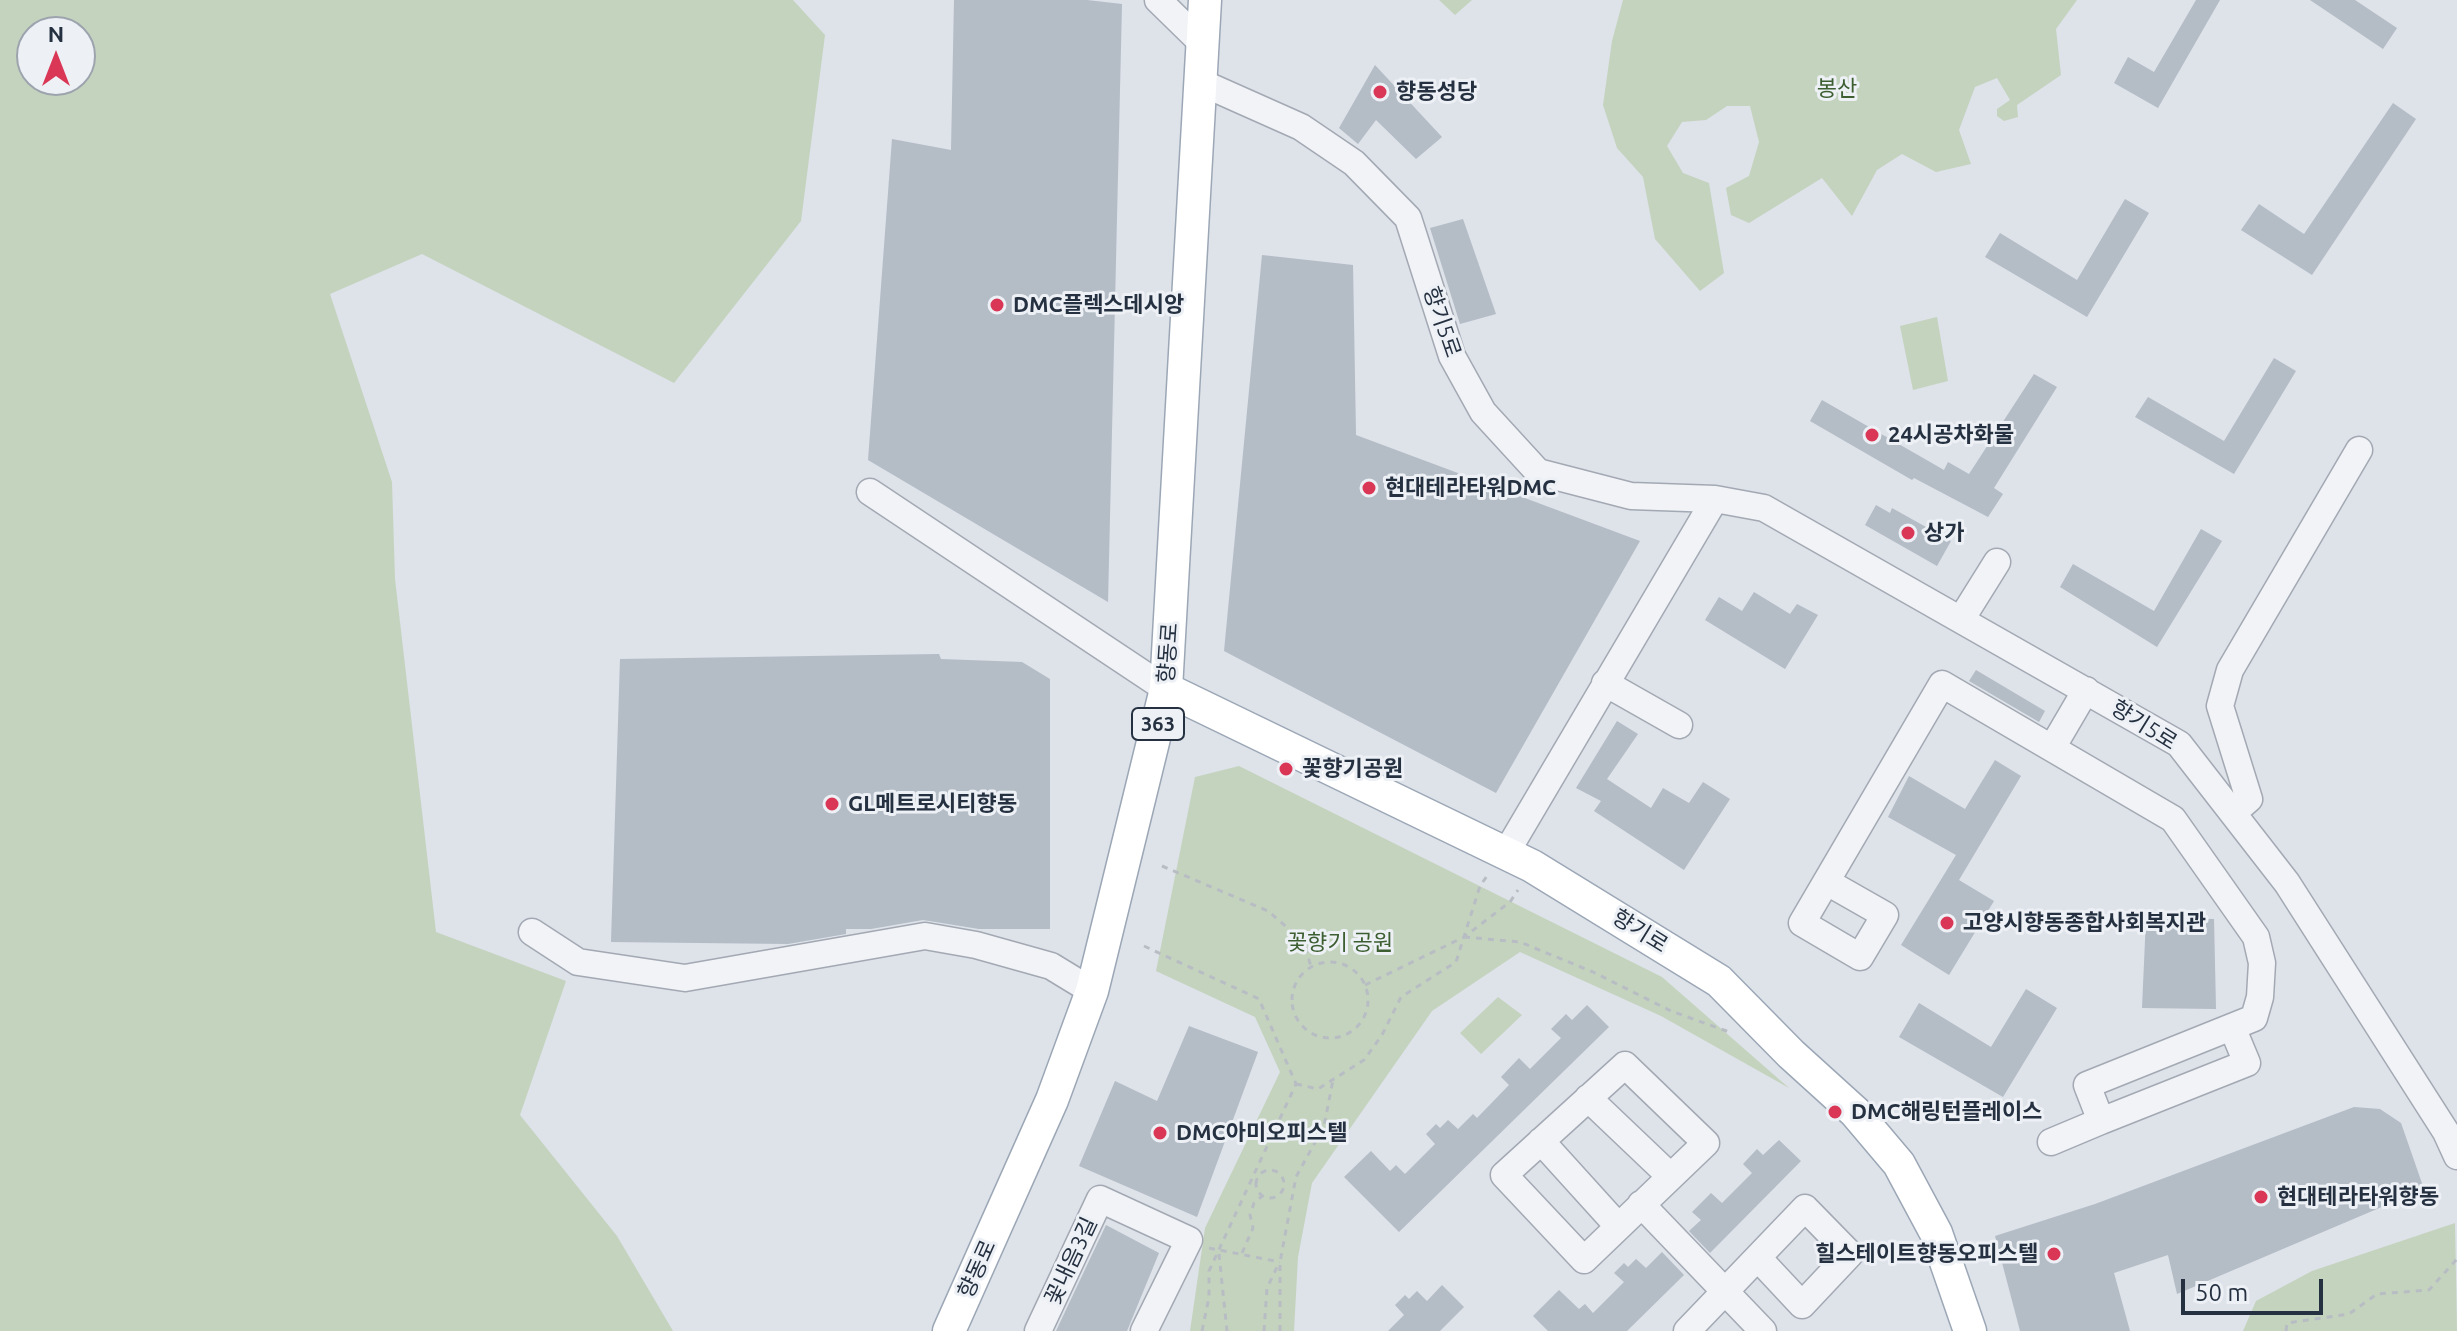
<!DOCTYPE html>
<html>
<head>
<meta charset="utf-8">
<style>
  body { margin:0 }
  #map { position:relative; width:2457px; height:1331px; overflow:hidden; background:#dee2e9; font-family:Ubuntu,sans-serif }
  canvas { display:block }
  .north { position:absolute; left:16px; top:16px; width:80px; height:80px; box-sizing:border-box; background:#edf1f6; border:2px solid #9da4ae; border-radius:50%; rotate:0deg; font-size:22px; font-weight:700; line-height:32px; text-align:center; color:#253141 }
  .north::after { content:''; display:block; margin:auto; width:28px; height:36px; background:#da3656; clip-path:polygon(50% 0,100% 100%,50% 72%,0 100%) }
  .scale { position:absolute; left:2181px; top:1279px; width:142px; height:36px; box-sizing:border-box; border:4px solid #253141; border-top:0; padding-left:10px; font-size:24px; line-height:28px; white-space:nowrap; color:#253141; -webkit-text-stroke:6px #edf1f6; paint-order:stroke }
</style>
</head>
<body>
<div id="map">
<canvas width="2457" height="1331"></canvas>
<div class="north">N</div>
<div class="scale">50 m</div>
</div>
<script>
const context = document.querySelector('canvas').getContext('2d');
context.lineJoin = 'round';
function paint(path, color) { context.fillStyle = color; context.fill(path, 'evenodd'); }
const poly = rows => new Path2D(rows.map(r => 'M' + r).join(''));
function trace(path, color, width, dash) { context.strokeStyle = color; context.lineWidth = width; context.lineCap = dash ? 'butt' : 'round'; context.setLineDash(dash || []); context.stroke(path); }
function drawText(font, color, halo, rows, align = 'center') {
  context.font = font + ' Ubuntu,"Noto Sans KR",sans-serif'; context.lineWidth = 6; context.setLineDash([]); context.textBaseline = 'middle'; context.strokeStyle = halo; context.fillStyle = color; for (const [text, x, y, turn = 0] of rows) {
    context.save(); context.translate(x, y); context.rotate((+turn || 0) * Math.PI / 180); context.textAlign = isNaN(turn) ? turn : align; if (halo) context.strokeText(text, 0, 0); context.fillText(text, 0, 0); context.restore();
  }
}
const green = poly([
  [0,0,793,0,825,35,801,221,674,383,422,254,330,294,392,482,395,579,436,932,566,981,520,1115,617,1236,673,1331,0,1331],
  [32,32,80,32,80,80,32,80],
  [1439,0,1472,0,1455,15],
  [1623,0,2077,0,2056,29,2061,75,2017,105,2018,117,2004,121,1997,116,1997,109,2010,100,1997,78,1975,87,1959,130,1971,164,1936,172,1902,154,1877,170,1852,216,1822,178,1749,223,1731,215,1726,188,1749,176,1759,142,1750,106,1727,106,1706,120,1682,122,1667,146,1683,173,1709,183,1724,273,1700,291,1655,239,1643,177,1617,148,1603,105,1612,41],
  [1937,317,1948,381,1913,390,1900,326],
  [1239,766,1662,977,1789,1088,1661,1016,1520,952,1432,1011,1312,1183,1298,1257,1294,1331,1190,1331,1205,1228,1280,1072,1255,1017,1156,971,1195,777],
  [1498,997,1522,1015,1481,1054,1460,1033],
  [2455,1223,2457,1331,2243,1331,2256,1301,2312,1271]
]);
const building = poly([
  [954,0,1087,0,1122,4,1108,602,868,460,892,139,951,150],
  [2196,0,2220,0,2158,108,2114,83,2128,57,2154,72],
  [2310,0,2355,0,2397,28,2383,49],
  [1375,65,1442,137,1416,159,1376,120,1358,144,1339,128],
  [2393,103,2416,119,2312,275,2241,230,2259,204,2304,234],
  [2125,199,2149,213,2087,317,1985,257,2000,233,2077,280],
  [1463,219,1496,314,1460,324,1430,228],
  [1262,255,1353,265,1356,435,1640,541,1496,793,1224,651],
  [2274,358,2296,371,2234,474,2135,417,2148,397,2224,441],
  [2034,374,2057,387,1994,488,2003,494,1988,517,1914,478,1912,480,1810,421,1822,400,1944,470,1948,462,1969,474],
  [1876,505,1890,513,1892,508,1951,541,1937,566,1865,525],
  [2201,529,2222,541,2157,647,2060,587,2073,564,2154,611],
  [1754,592,1790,614,1797,604,1818,615,1785,669,1705,620,1719,597,1742,611],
  [939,654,941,659,1022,662,1050,679,1050,929,979,929,923,920,871,929,846,929,846,934,788,944,611,942,620,659],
  [1976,670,2045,711,2039,722,1969,681],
  [1617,721,1638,734,1607,779,1651,808,1663,788,1689,803,1703,782,1730,799,1684,870,1594,811,1601,801,1576,788],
  [1995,760,2021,776,1959,880,1994,901,1949,975,1901,945,1956,855,1888,817,1909,776,1965,809],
  [2146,918,2214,919,2216,1009,2142,1008],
  [2026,989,2057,1008,2003,1097,1899,1037,1919,1003,1991,1047],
  [1587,1005,1609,1027,1399,1232,1344,1177,1371,1151,1390,1171,1396,1165,1405,1174,1435,1144,1426,1134,1436,1124,1440,1128,1448,1120,1458,1129,1473,1114,1477,1118,1509,1085,1501,1077,1519,1058,1530,1069,1561,1038,1551,1029,1566,1014,1572,1020],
  [1189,1026,1258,1052,1197,1217,1079,1166,1115,1081,1157,1101],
  [2354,1107,2380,1109,2401,1123,2424,1189,2177,1294,2168,1255,2114,1273,2130,1331,2020,1331,1995,1236,2095,1204],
  [1779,1140,1801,1161,1710,1253,1689,1231,1701,1220,1692,1212,1711,1193,1722,1203,1752,1173,1743,1164,1757,1149,1763,1155],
  [1106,1225,1159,1253,1127,1331,1056,1331],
  [1662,1252,1684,1275,1627,1331,1548,1331,1533,1316,1559,1290,1579,1309,1585,1304,1593,1313,1624,1282,1614,1273,1624,1263,1628,1267,1636,1259,1646,1268],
  [1442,1285,1464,1307,1440,1331,1388,1331,1404,1315,1395,1305,1405,1295,1409,1299,1417,1291,1427,1301]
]);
const path = poly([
  [1162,866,1268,911,1304,942,1311,967],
  [1464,937,1520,942,1593,972,1671,1011,1732,1033],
  [1144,946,1259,999,1296,1084,1209,1271,1209,1297,1202,1331],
  '1292 1000a38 38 0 1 1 76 0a38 38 0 1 1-76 0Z',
  [1365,985,1464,937,1510,902,1518,890],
  [1296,1084,1318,1089,1364,1060,1382,1035,1401,997,1456,962,1480,886,1487,876],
  '1256 1184a14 14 0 1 1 28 0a14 14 0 1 1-28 0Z',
  [1209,1248,1280,1262],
  [1242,1253,1253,1228,1250,1215,1254,1203,1262,1196],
  [1219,1254,1227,1331],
  [1264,1331,1267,1288,1278,1265],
  [1280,1331,1280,1262,1296,1177,1324,1126,1333,1080],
  [2286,1331,2287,1323,2349,1314,2377,1294,2429,1290,2457,1259]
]);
const minor = poly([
  [1158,0,1203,44],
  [1200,82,1301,127,1354,163,1408,218,1452,356,1483,412,1538,472,1631,496,1715,499,1764,508,2179,744,2287,883,2446,1132,2457,1156],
  [870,492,1166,689],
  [1962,618,1997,562],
  [1605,683,1679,725],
  [2052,748,2086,690],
  [2233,813,2249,799,2220,706,2230,670,2359,450],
  [1506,853,1715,499],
  [1827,882,1885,915,1860,957,1802,923,1942,684,2173,819,2256,937,2262,963,2260,997,2254,1018,2087,1085,2101,1121,2051,1142],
  [532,932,578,962,685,978,925,936,976,945,1051,966,1092,991],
  [1625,1065,1706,1143,1584,1260,1504,1175,1625,1065],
  [1588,1098,1670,1176],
  [2101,1121,2247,1063,2232,1027],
  [1541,1141,1618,1226],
  [1641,1204,1763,1331],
  [1038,1331,1100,1199,1189,1240,1144,1331],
  [1687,1331,1805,1208,1850,1254,1802,1305,1758,1258]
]);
const major = poly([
  [1166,689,1532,866,1719,981,1791,1054,1855,1112,1899,1164,1936,1233,1970,1331],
  [949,1331,1052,1100,1092,991,1166,689,1205,0]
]);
const markers = [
  [1380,92,8,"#da3656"],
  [997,305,8,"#da3656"],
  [1872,435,8,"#da3656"],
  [1369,488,8,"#da3656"],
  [1908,533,8,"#da3656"],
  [1286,769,8,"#da3656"],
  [832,804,8,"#da3656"],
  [1947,923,8,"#da3656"],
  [1835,1112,8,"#da3656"],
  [1160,1133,8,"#da3656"],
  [2261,1197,8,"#da3656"],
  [2054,1254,8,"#da3656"]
];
const shields = [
  [1158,724,52]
];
const shieldNames = [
  ["363",1158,724]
];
const parkNames = [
  ["봉산",1837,89],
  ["꽃향기 공원",1340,943]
];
const poiNames = [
  ["향동성당",1396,92],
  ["DMC플렉스데시앙",1013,305],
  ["24시공차화물",1888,435],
  ["현대테라타워DMC",1385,488],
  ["상가",1924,533],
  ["꽃향기공원",1302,769],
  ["GL메트로시티향동",848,804],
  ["고양시향동종합사회복지관",1963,923],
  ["DMC해링턴플레이스",1851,1112],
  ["DMC아미오피스텔",1176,1133],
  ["현대테라타워향동",2277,1197],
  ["힐스테이트향동오피스텔",2038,1254,"right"]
];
const streetNames = [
  ["향기5로",1442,322,71],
  ["향동로",1168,653,-86],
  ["향기5로",2144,725,32],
  ["향기로",1640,931,32],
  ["꽃내음3길",1071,1261,-65],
  ["향동로",977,1269,-66]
];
paint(green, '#c4d3be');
paint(building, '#b4bcc6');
trace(minor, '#a3a9b3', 29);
trace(major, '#9ca7b6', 35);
trace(path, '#b8bdc4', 3, [6, 6]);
trace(minor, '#f1f3f7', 26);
trace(major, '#fff', 32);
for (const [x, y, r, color] of markers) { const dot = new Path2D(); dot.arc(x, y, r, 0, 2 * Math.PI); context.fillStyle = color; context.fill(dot); trace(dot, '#edf1f6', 3); }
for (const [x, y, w] of shields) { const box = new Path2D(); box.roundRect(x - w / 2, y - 16, w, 32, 6); context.fillStyle = '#edf1f6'; context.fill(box); trace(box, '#253141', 2); }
drawText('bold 20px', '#253141', null, shieldNames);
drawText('22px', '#3c5e31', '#edf1f6', parkNames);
drawText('bold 22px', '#253141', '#edf1f6', poiNames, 'left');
drawText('22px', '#253141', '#edf1f6', streetNames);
</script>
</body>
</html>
